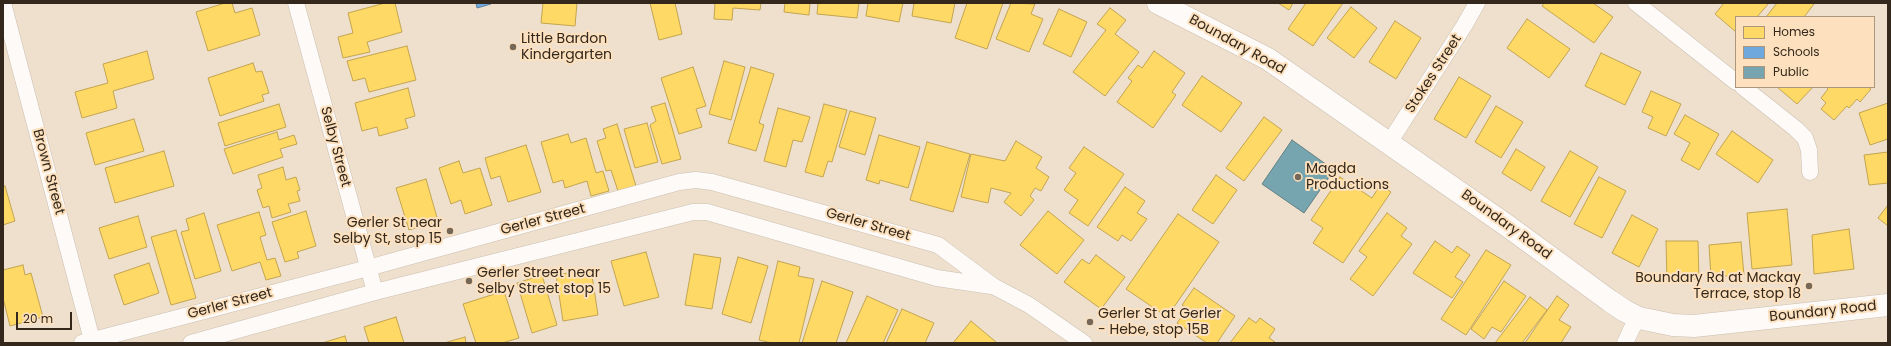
<!DOCTYPE html>
<html>
<head>
<meta charset="utf-8">
<style>
  body { margin:0 }
  #map { position:relative; width:1891px; height:346px; overflow:hidden; background:#efe0cd; font-family:Poppins,sans-serif }
  canvas { display:block }
  .frame { position:absolute; inset:0; border:4px solid #33281b; pointer-events:none }
  .legend { position:absolute; left:1735px; top:16px; width:140px; height:72px; box-sizing:border-box; background:#fde1bf; border:1px solid #ac977d; margin:0; padding:5px 7px; list-style:none; font-size:12px; color:#33281b }
  .legend li { display:flex; align-items:center; gap:8px; height:20px }
  .legend b { width:20px; border:1px solid #ac977d }
  .scale { position:absolute; left:16px; top:312px; width:56px; height:18px; box-sizing:border-box; border:2px solid #33281b; border-top:0; padding-left:5px; font-size:12px; line-height:14px; white-space:nowrap; color:#33281b; -webkit-text-stroke:3px #fde1bf; paint-order:stroke }
</style>
</head>
<body>
<div id="map">
<canvas width="1891" height="346"></canvas>
<div class="frame"></div>
<ul class="legend">
<li><b style="height:11px;background:#ffd966"></b>Homes</li>
<li><b style="height:11px;background:#6fa8dc"></b>Schools</li>
<li><b style="height:11px;background:#76a5af"></b>Public</li>
</ul>
<div class="scale">20 m</div>
</div>
<script>
const context = document.querySelector('canvas').getContext('2d');
context.lineJoin = 'round';
function paint(path, color) { context.fillStyle = color; context.fill(path, 'evenodd'); }
const poly = rows => new Path2D(rows.map(r => 'M' + r).join(''));
function trace(path, color, width, dash) { context.strokeStyle = color; context.lineWidth = width; context.lineCap = dash ? 'butt' : 'round'; context.setLineDash(dash || []); context.stroke(path); }
function drawText(font, color, halo, rows, align = 'center') {
  context.font = font + ' Poppins,sans-serif'; context.lineWidth = 4; context.setLineDash([]); context.textBaseline = 'middle'; context.strokeStyle = halo; context.fillStyle = color; for (const [text, x, y, turn = 0] of rows) {
    context.save(); context.translate(x, y); context.rotate((+turn || 0) * Math.PI / 180); context.textAlign = isNaN(turn) ? turn : align; if (halo) context.strokeText(text, 0, 0); context.fillText(text, 0, 0); context.restore();
  }
}
const homes = poly([
  [225,3,232,3,235,13,252,8,260,35,208,51,196,12,225,3],
  [385,3,395,3,402,32,367,42,370,52,343,58,338,37,353,33,348,13,385,3],
  [543,3,577,3,575,26,541,23,543,3],
  [650,3,675,3,682,34,659,40,650,3],
  [715,3,761,3,760,10,733,8,732,20,714,19,715,3],
  [785,3,810,3,809,15,784,12,785,3],
  [818,3,859,3,857,18,817,14,818,3],
  [868,3,903,3,899,22,866,16,868,3],
  [914,3,955,3,951,23,912,16,914,3],
  [967,3,1003,3,987,49,955,38,967,3],
  [1011,3,1035,4,1031,14,1043,19,1029,52,996,39,1011,3],
  [1278,3,1293,3,1289,10,1278,3],
  [1306,3,1343,3,1313,46,1288,29,1306,3],
  [1544,3,1593,3,1613,17,1594,43,1542,6,1544,3],
  [1724,3,1769,3,1757,17,1736,17,1736,32,1715,14,1724,3],
  [1777,3,1812,3,1814,4,1804,17,1766,17,1777,3],
  [1351,7,1377,28,1354,58,1327,38,1351,7],
  [1110,8,1126,20,1115,34,1139,52,1105,96,1073,72,1106,30,1097,24,1110,8],
  [1059,9,1087,22,1071,57,1043,44,1059,9],
  [1527,19,1570,49,1549,78,1507,48,1527,19],
  [1395,21,1421,38,1396,79,1369,62,1395,21],
  [407,46,416,80,369,92,365,78,353,81,347,61,407,46],
  [147,51,154,79,113,91,117,108,82,118,75,92,108,83,103,64,147,51],
  [1154,51,1185,73,1172,92,1176,95,1153,128,1117,102,1132,81,1128,78,1138,65,1142,68,1154,51],
  [1601,53,1641,72,1625,105,1585,86,1601,53],
  [724,61,745,67,731,120,709,114,724,61],
  [253,63,256,72,262,71,269,93,262,95,264,101,220,116,208,78,253,63],
  [693,67,706,106,696,109,702,127,679,134,661,78,693,67],
  [751,67,774,74,759,123,764,125,756,151,728,143,751,67],
  [1202,76,1242,103,1221,132,1182,105,1202,76],
  [1459,77,1491,96,1466,138,1434,119,1459,77],
  [1777,87,1813,87,1797,104,1777,87],
  [1826,87,1868,87,1871,89,1860,102,1857,99,1849,108,1847,106,1834,120,1821,109,1826,103,1821,98,1828,89,1826,87],
  [408,88,415,116,405,119,408,128,379,136,377,127,362,131,355,103,408,88],
  [1651,91,1681,104,1666,136,1648,128,1653,117,1642,112,1651,91],
  [665,103,681,159,662,164,650,125,656,121,651,107,665,103],
  [1888,103,1888,139,1870,145,1859,113,1888,103],
  [279,104,286,127,225,146,218,123,279,104],
  [824,104,847,110,832,162,828,161,823,177,805,172,824,104],
  [1496,106,1523,122,1501,158,1475,142,1496,106],
  [778,108,810,117,802,142,793,140,786,167,764,161,778,108],
  [850,111,876,118,865,155,839,147,850,111],
  [1685,115,1719,134,1699,170,1681,160,1690,143,1674,134,1685,115],
  [1264,117,1282,130,1244,181,1226,168,1264,117],
  [134,119,144,151,95,165,86,133,134,119],
  [647,123,658,162,635,168,624,129,647,123],
  [617,124,636,186,618,191,611,170,606,171,597,141,606,138,603,129,617,124],
  [1732,131,1773,160,1758,183,1716,154,1732,131],
  [277,132,279,140,294,135,297,144,280,149,283,157,233,174,224,149,277,132],
  [568,134,571,143,586,138,596,173,603,171,609,191,591,196,587,181,565,188,563,180,553,183,541,142,568,134],
  [879,135,920,147,908,188,880,180,879,184,866,180,879,135],
  [1016,141,1042,157,1036,168,1049,177,1041,191,1035,188,1030,196,1034,200,1021,216,1004,202,1011,193,991,188,988,203,961,197,971,154,1005,161,1016,141],
  [927,142,970,154,953,212,910,200,927,142],
  [526,145,541,192,508,202,500,176,491,179,485,158,526,145],
  [1084,147,1124,174,1088,226,1069,213,1078,200,1064,190,1076,173,1069,168,1084,147],
  [1516,149,1545,167,1531,191,1502,173,1516,149],
  [164,151,174,186,115,203,105,168,164,151],
  [1570,151,1598,167,1570,217,1541,201,1570,151],
  [1888,152,1888,183,1869,185,1864,155,1888,152],
  [459,161,463,173,480,168,492,205,465,214,461,200,451,204,439,168,459,161],
  [283,167,286,180,296,177,300,190,297,191,300,201,288,204,291,212,272,218,269,206,263,208,257,190,262,188,258,175,283,167],
  [1216,175,1237,190,1213,224,1192,210,1216,175],
  [1340,177,1372,198,1380,185,1391,192,1343,263,1313,243,1323,228,1311,220,1340,177],
  [1599,177,1626,191,1602,238,1574,224,1599,177],
  [426,179,438,221,409,230,396,188,426,179],
  [5,186,15,221,3,225,3,187,5,186],
  [1125,187,1145,201,1137,213,1147,219,1131,241,1122,235,1118,241,1097,227,1125,187],
  [1888,205,1888,226,1878,218,1888,205],
  [1787,209,1792,265,1752,269,1747,213,1787,209],
  [306,211,316,246,297,252,299,258,285,262,272,222,306,211],
  [1048,211,1084,240,1057,274,1020,245,1048,211],
  [259,212,266,235,260,237,267,260,275,258,281,276,266,280,260,262,232,271,217,225,259,212],
  [204,213,221,271,195,279,181,232,189,230,186,219,204,213],
  [1387,213,1407,228,1401,236,1412,244,1373,296,1350,279,1367,257,1359,251,1387,213],
  [1178,214,1219,242,1167,317,1126,289,1178,214],
  [1632,215,1658,229,1639,267,1612,253,1632,215],
  [138,216,147,247,109,259,99,228,138,216],
  [1849,229,1854,269,1814,274,1812,235,1849,229],
  [176,230,196,298,171,305,151,237,176,230],
  [1435,241,1452,253,1457,246,1470,255,1455,277,1463,282,1452,298,1413,273,1435,241],
  [1666,241,1698,241,1699,279,1667,280,1666,241],
  [1741,242,1744,275,1711,277,1709,245,1741,242],
  [1486,250,1511,265,1466,335,1441,319,1486,250],
  [646,252,659,297,624,306,611,261,646,252],
  [694,254,721,258,712,309,685,305,694,254],
  [1096,255,1125,277,1101,309,1064,282,1082,259,1089,264,1096,255],
  [738,257,768,266,751,323,722,314,738,257],
  [778,261,800,267,798,276,814,279,799,343,772,343,759,340,778,261],
  [149,263,159,293,124,305,114,275,149,263],
  [23,265,25,275,31,273,43,317,10,326,3,298,3,270,23,265],
  [591,269,598,315,563,321,556,275,591,269],
  [542,275,557,325,532,333,517,283,542,275],
  [822,281,853,292,836,343,802,343,822,281],
  [1504,281,1526,296,1501,332,1492,327,1484,339,1471,329,1504,281],
  [1194,288,1235,316,1217,343,1207,343,1177,323,1188,308,1182,305,1194,288],
  [504,291,519,338,502,343,476,343,463,304,504,291],
  [867,296,898,310,883,343,846,343,867,296],
  [1557,296,1569,305,1559,320,1571,327,1561,343,1525,343,1557,296],
  [1530,297,1547,310,1522,343,1495,343,1530,297],
  [902,309,934,323,925,343,886,343,902,309],
  [396,317,404,343,369,343,364,327,396,317],
  [1249,318,1256,323,1260,318,1275,329,1269,338,1275,342,1274,343,1230,343,1249,318],
  [971,321,996,342,995,343,953,343,971,321],
  [345,336,347,343,322,343,345,336],
  [465,337,466,343,444,343,465,337]
]);
const schools = poly([
  [476,3,491,3,491,4,477,8,476,3]
]);
const public = poly([
  [1292,140,1334,170,1304,213,1262,184,1292,140]
]);
const street = poly([
  [3,3,92,340],
  [296,3,375,292],
  [1636,3,1736,82],
  [1743,87,1796,129,1805,138,1809,150,1810,172],
  [1389,143,1464,26,1477,3],
  [82,343,368,268,679,182,696,180,712,182,938,245,993,286,1029,305,1084,343],
  [191,343,375,292,693,212,707,212,937,278,991,286],
  [1625,343,1632,328,1639,318]
]);
const secondary = poly([
  [1158,3,1268,59,1509,227,1610,301,1625,311,1639,318,1673,325,1694,326,1888,305]
]);
const markers = [
  [513,47,4,"#756859"],
  [1298,177,4,"#756859"],
  [450,231,4,"#756859"],
  [469,281,4,"#756859"],
  [1809,286,4,"#756859"],
  [1090,322,4,"#756859"]
];
const poiNames = [
  ["Little Bardon",521,39],
  ["Kindergarten",521,55],
  ["Magda",1306,169],
  ["Productions",1306,185],
  ["Gerler St near",442,223,"right"],
  ["Selby St, stop 15",442,239,"right"],
  ["Gerler Street near",477,273],
  ["Selby Street stop 15",477,289],
  ["Boundary Rd at Mackay",1801,278,"right"],
  ["Terrace, stop 18",1801,294,"right"],
  ["Gerler St at Gerler",1098,314],
  ["- Hebe, stop 15B",1098,330]
];
const streetNames = [
  ["Boundary Road",1237,45,29],
  ["Stokes Street",1434,74,-57],
  ["Selby Street",335,147,75],
  ["Brown Street",48,172,75],
  ["Gerler Street",543,220,-15],
  ["Gerler Street",868,225,16],
  ["Boundary Road",1506,225,36],
  ["Gerler Street",230,304,-15],
  ["Boundary Road",1823,312,-6]
];
paint(homes, '#ffd966');
trace(homes, '#c2a450', 1);
paint(schools, '#6fa8dc');
trace(schools, '#5d82a2', 1);
paint(public, '#76a5af');
trace(public, '#628083', 1);
trace(street, '#cbbfb0', 17);
trace(secondary, '#cbbfb0', 23);
trace(street, '#fdfaf8', 16);
trace(secondary, '#fdfaf8', 22);
for (const [x, y, r, color] of markers) { const dot = new Path2D(); dot.arc(x, y, r, 0, 2 * Math.PI); context.fillStyle = color; context.fill(dot); trace(dot, '#fde1bf', 1.5); }
drawText('14px', '#33281b', '#fde1bf', poiNames, 'left');
drawText('14px', '#33281b', '#fde1bf', streetNames);
</script>
</body>
</html>
